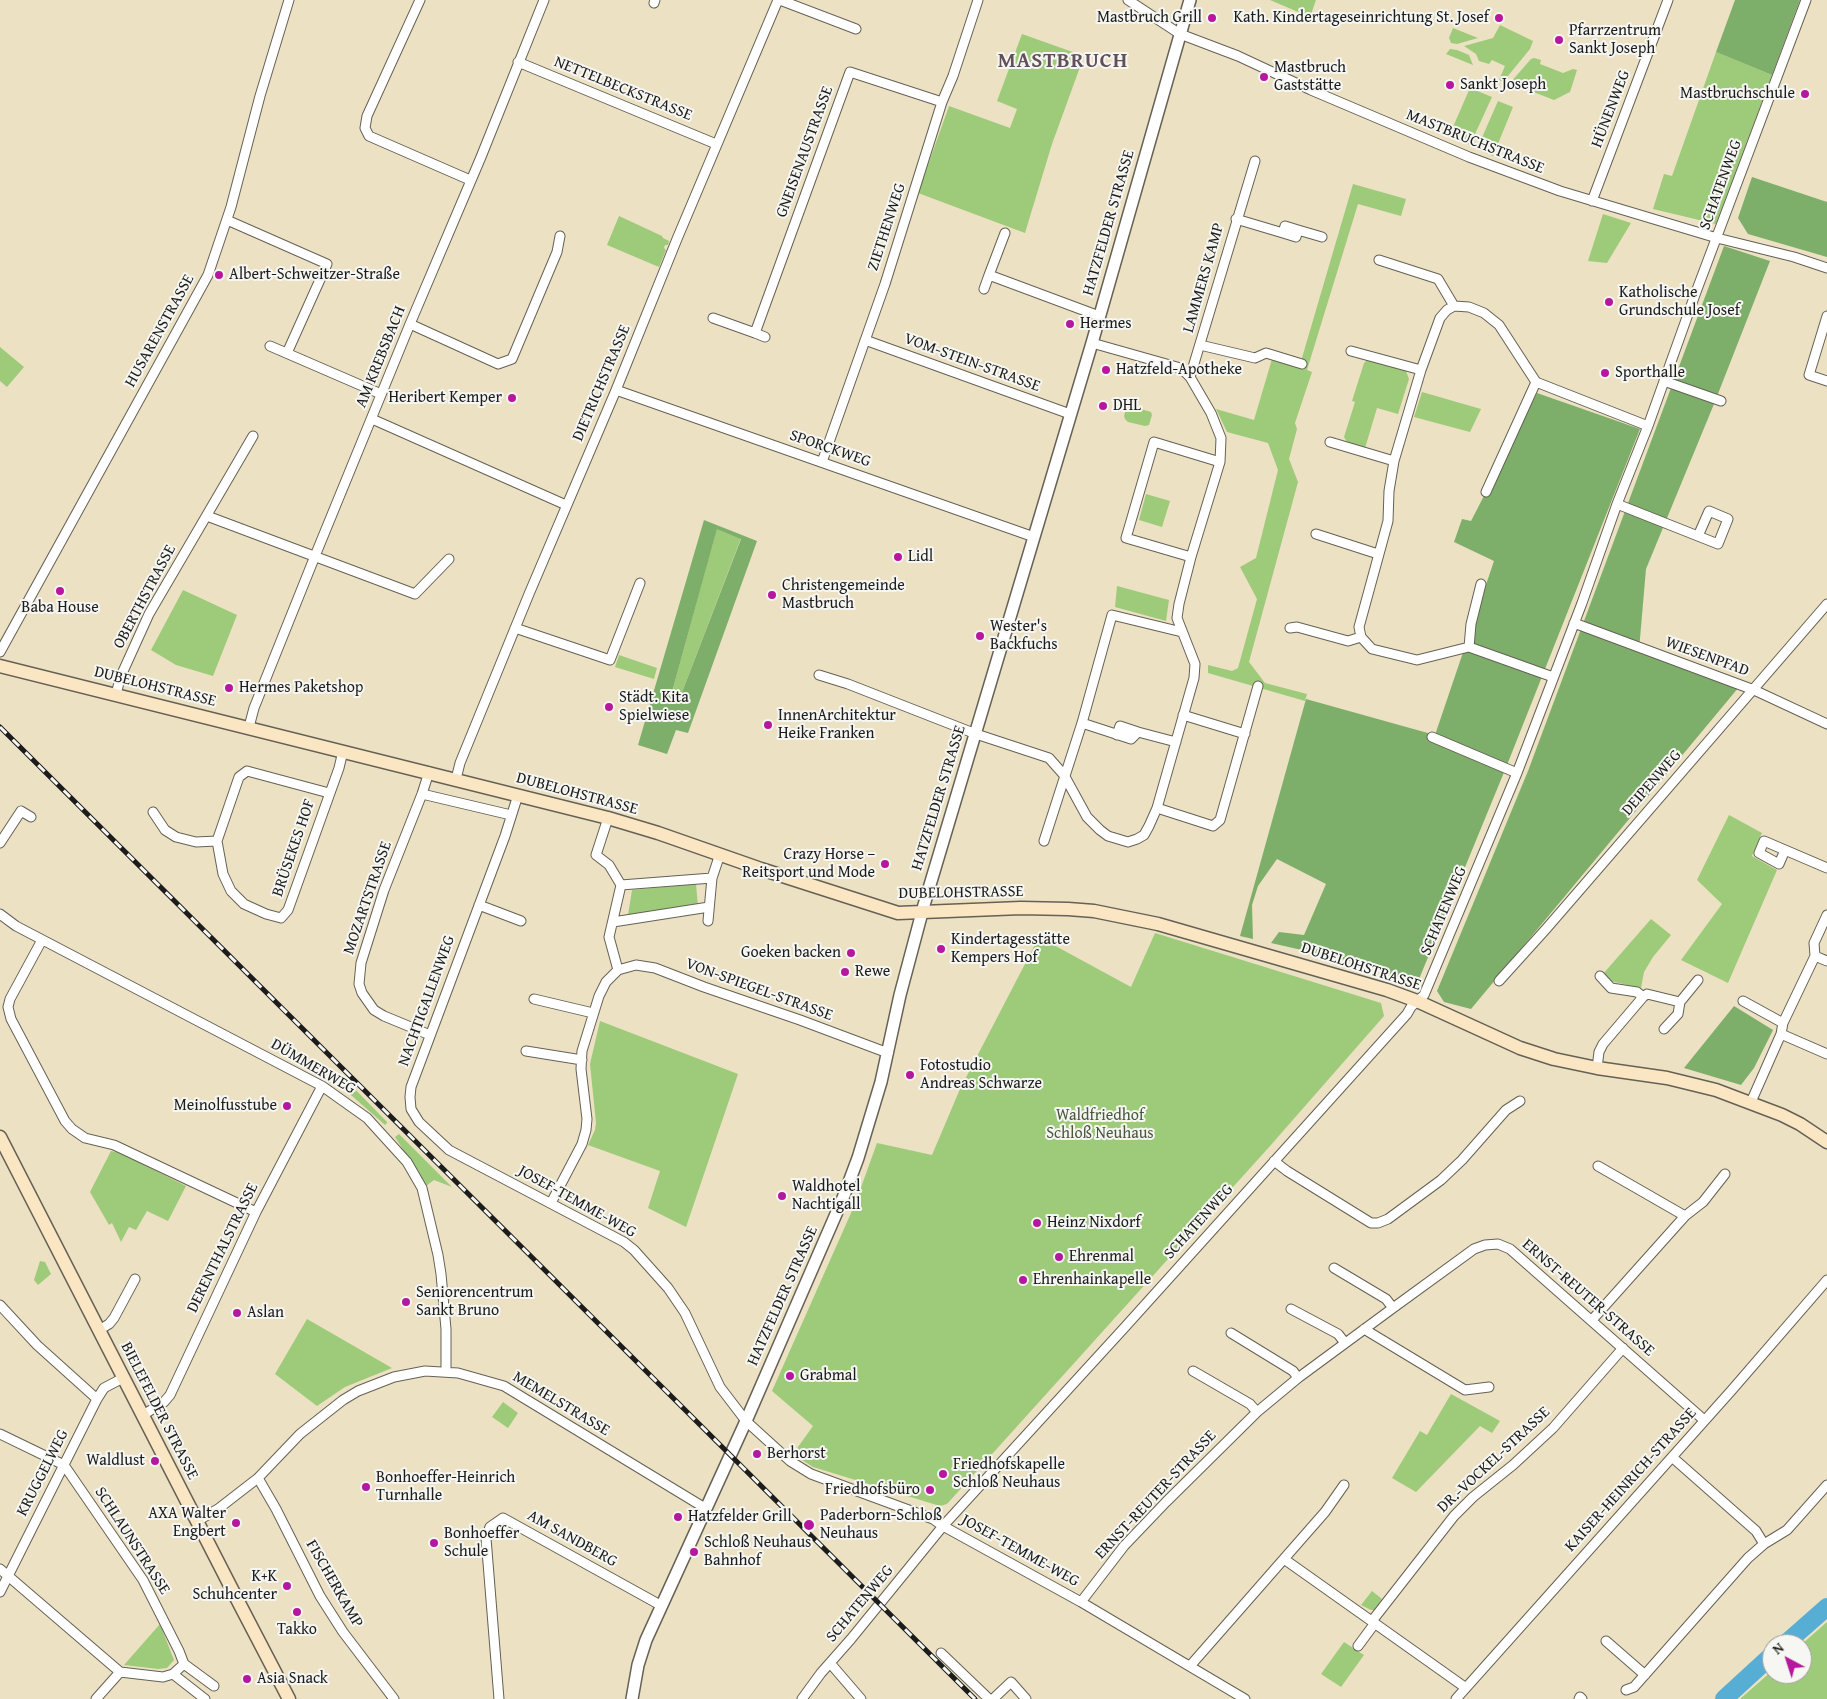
<!DOCTYPE html>
<html>
<head>
<meta charset="utf-8">
<style>
  body { margin:0 }
  #map { position:relative; width:1827px; height:1699px; overflow:hidden; background:#ece1c2; font-family:"Gentium Book Plus",serif }
  canvas { display:block }
  .north { position:absolute; left:1762px; top:1634px; width:50px; height:50px; box-sizing:border-box; background:#f6f6f2; border:1px solid #9f9f9c; border-radius:50%; rotate:320deg; font-size:14px; font-weight:700; line-height:20px; text-align:center; color:#1c1c1c }
  .north::after { content:''; display:block; margin:auto; width:18px; height:22px; background:#b5179e; clip-path:polygon(50% 0,100% 100%,50% 72%,0 100%) }
</style>
</head>
<body>
<div id="map">
<canvas width="1827" height="1699"></canvas>
<div class="north">N</div>
</div>
<script>
const context = document.querySelector('canvas').getContext('2d');
context.lineJoin = 'round';
function paint(path, color) { context.fillStyle = color; context.fill(path, 'evenodd'); }
const poly = rows => new Path2D(rows.map(r => 'M' + r).join(''));
function trace(path, color, width, dash) { context.strokeStyle = color; context.lineWidth = width; context.lineCap = dash ? 'butt' : 'round'; context.setLineDash(dash || []); context.stroke(path); }
function drawText(font, color, halo, rows, align = 'center') {
  context.font = font + ' "Gentium Book Plus",serif'; context.lineWidth = 4; context.setLineDash([]); context.textBaseline = 'middle'; context.strokeStyle = halo; context.fillStyle = color; for (const [text, x, y, turn = 0] of rows) {
    context.save(); context.translate(x, y); context.rotate((+turn || 0) * Math.PI / 180); context.textAlign = isNaN(turn) ? turn : align; if (halo) context.strokeText(text, 0, 0); context.fillText(text, 0, 0); context.restore();
  }
}
const green = poly([
  [1270,0,1316,0,1310,17],
  [1500,25,1533,41,1530,49,1503,82,1499,80,1505,66,1492,60,1489,64,1479,61,1476,54,1464,46,1493,38],
  [1453,28,1478,38,1457,44,1451,43,1449,38],
  [1022,34,1084,56,1052,144,1025,233,918,193,949,106,1010,128,1017,109,997,101],
  [1450,49,1457,50,1469,55,1473,65,1446,54],
  [1716,52,1772,75,1716,224,1653,209,1664,174,1672,176],
  [1534,58,1541,60,1540,64,1563,73,1573,69,1577,70,1570,92,1554,100,1510,83,1531,59],
  [1470,88,1492,97,1470,145,1449,136],
  [1498,101,1513,107,1493,156,1477,149],
  [1353,184,1406,199,1401,216,1358,204,1307,370,1312,372,1295,423,1297,429,1289,459,1298,482,1249,662,1265,683,1307,694,1305,701,1208,673,1208,665,1232,671,1238,668,1257,599,1240,567,1256,558,1278,470,1268,443,1227,432,1216,409,1254,420,1272,359,1299,368],
  [1603,214,1631,223,1607,263,1588,261],
  [619,216,662,236,663,238,669,241,668,245,665,245,664,248,666,250,659,267,607,245],
  [0,347,24,367,7,387,0,381],
  [1367,360,1406,371,1409,379,1398,414,1377,408,1365,448,1347,442,1344,437,1355,402,1352,401,1364,363],
  [1422,392,1481,409,1470,432,1414,417],
  [1130,406,1151,412,1152,415,1149,425,1145,426,1128,422,1125,419,1124,416,1126,409],
  [1146,494,1170,501,1162,527,1139,520],
  [717,528,741,538,681,695,672,692],
  [1117,586,1169,600,1166,621,1115,607],
  [183,590,237,615,213,676,176,665,151,650],
  [619,655,657,668,654,679,615,667],
  [1729,815,1762,833,1752,856,1777,870,1728,983,1681,960,1722,904,1697,880],
  [696,884,698,907,652,911,628,915,632,890],
  [1651,919,1671,935,1653,957,1644,972,1641,988,1610,981,1603,974],
  [1155,933,1381,1003,1384,1016,1270,1146,947,1504,940,1506,813,1467,793,1454,813,1426,772,1391,855,1204,877,1143,932,1155,960,1089,1039,937,1131,987],
  [600,1021,738,1074,686,1227,648,1208,660,1171,588,1145,595,1130,596,1123,590,1064],
  [347,1081,387,1122,387,1123,385,1125,343,1088],
  [399,1134,452,1187,434,1180,426,1186,395,1137],
  [111,1151,121,1153,186,1186,168,1221,147,1211,136,1230,129,1227,121,1242,112,1223,109,1225,90,1192],
  [40,1261,45,1262,51,1274,38,1285,34,1280],
  [307,1319,392,1368,345,1387,317,1406,275,1374],
  [1451,1394,1500,1421,1492,1433,1480,1426,1416,1492,1392,1478,1420,1431,1427,1435],
  [503,1402,518,1413,508,1428,492,1417],
  [1372,1591,1382,1599,1374,1610,1371,1610,1361,1605],
  [1827,1622,1827,1699,1740,1699,1772,1671,1772,1674,1802,1674,1802,1644],
  [160,1624,174,1660,167,1668,158,1669,124,1665],
  [1344,1642,1364,1655,1341,1687,1321,1674]
]);
const forest = poly([
  [1735,0,1800,0,1772,75,1716,52],
  [1752,177,1827,202,1827,257,1748,234,1738,218],
  [1724,246,1770,261,1714,404,1646,569,1639,650,1739,687,1471,1009,1444,1002,1437,991,1528,771],
  [1537,393,1640,429,1507,765,1417,984,1359,963,1271,943,1279,932,1304,935,1326,884,1277,859,1258,886,1252,905,1253,939,1240,936,1306,699,1435,735,1494,561,1454,542,1462,519,1471,521],
  [704,520,757,541,688,733,676,730,667,754,638,745],
  [717,529,741,539,681,695,672,692],
  [1734,1006,1773,1030,1754,1068,1741,1085,1684,1068]
]);
const river = poly([
  [1785,1644,1827,1607],
  [1724,1699,1772,1655]
]);
const minor = poly([
  [420,0,367,116,365,128,369,136,470,180],
  [780,0,856,29],
  [1128,0,1180,34,1238,56,1311,90,1469,157,1560,191,1717,238,1794,257,1827,268],
  [654,3,655,0],
  [518,62,716,144],
  [1592,201,1668,0],
  [1236,219,1283,233,1296,237,1298,230,1285,226,1283,233],
  [227,220,327,264,287,353],
  [1298,230,1322,237],
  [1005,233,989,275,1099,316],
  [1379,260,1438,279,1454,306],
  [984,289,989,275],
  [1827,316,1809,375,1827,381],
  [713,318,755,333,850,72,942,102],
  [410,324,498,364,512,359,557,252,560,236],
  [755,333,765,337],
  [865,340,1070,414],
  [1200,345,1255,358,1266,353,1302,364],
  [270,346,381,394],
  [1351,351,1421,370],
  [1190,377,1255,161],
  [1664,381,1721,401],
  [616,390,1034,537],
  [372,419,566,505],
  [1330,442,1394,461],
  [822,462,885,284,942,102,953,76,978,0],
  [1486,492,1536,382],
  [1617,504,1718,544,1728,519,1709,511,1698,536],
  [207,516,415,594,449,559],
  [1316,534,1378,554],
  [1191,557,1126,538,1154,442,1220,462],
  [1574,623,1754,690,1827,724],
  [515,628,610,660,640,583],
  [1290,628,1297,627,1348,641,1361,637],
  [1469,647,1471,624,1481,584],
  [0,652,208,275,231,207,260,96,289,0],
  [819,675,848,684,976,734,1049,758,1064,775,1087,817,1100,830,1108,836,1128,842,1137,839,1144,835,1149,826,1157,808,1194,678,1195,664,1177,618,1179,604,1191,557,1220,462,1221,438,1211,413,1190,377,1184,371,1177,367,1092,343],
  [1553,677,1469,647,1417,660,1372,649,1361,637,1359,627,1388,521,1389,491,1394,461,1421,370,1440,318,1447,310,1454,306,1469,307,1484,313,1499,325,1536,382,1648,426],
  [116,695,120,678,149,614,253,436],
  [1183,715,1245,734],
  [1082,723,1131,739,1138,732,1176,742],
  [249,727,254,708,315,556,410,324,481,157,544,0],
  [1117,735,1120,726,1138,732],
  [1432,737,1517,773],
  [429,772,422,794,384,890,361,963,359,984,362,993,374,1010,384,1016,430,1035],
  [456,779,460,763,529,594,616,390,677,239,778,0],
  [329,793,247,771,239,777,217,841,223,874,231,891,244,904,266,914,281,918,288,910,339,768,343,751],
  [422,794,511,815],
  [518,795,505,836,411,1087,410,1097,411,1109,419,1122,449,1150,624,1242,634,1250,668,1288,685,1313,720,1387,746,1421,790,1461,811,1474,933,1519,943,1526,1081,1602,1245,1699],
  [1157,808,1213,826,1220,820,1258,686],
  [153,812,165,830,176,837,196,842,217,841],
  [608,818,596,855,609,865,621,885,609,937,618,970],
  [1044,841,1082,723,1112,615,1182,632],
  [0,843,21,811,31,817],
  [1785,850,1779,864,1759,853,1764,841,1827,868],
  [621,885,712,878],
  [479,905,521,921],
  [0,914,16,926,322,1086,367,1118,407,1162,422,1188,438,1255,441,1274,446,1329,446,1372],
  [708,921,712,878,720,854],
  [613,922,709,907],
  [42,940,10,999,8,1007,11,1019,65,1121,72,1129,85,1138,114,1145,256,1212],
  [1815,956,1827,961],
  [1600,976,1611,988,1637,992,1643,997],
  [1499,981,1546,929,1827,604],
  [534,999,593,1013],
  [1743,1001,1783,1023],
  [1664,1029,1678,1014,1680,1002,1698,980],
  [1781,1034,1827,1054],
  [526,1051,582,1060],
  [1597,1068,1599,1052,1603,1044,1643,997,1647,994,1680,1002],
  [1751,1102,1781,1034,1783,1023,1815,956,1814,943,1827,915],
  [1274,1161,1287,1171,1371,1223,1378,1223,1388,1219,1441,1180,1462,1160,1506,1110,1520,1101],
  [1598,1166,1685,1216],
  [551,1203,582,1144,586,1130,587,1119,581,1069,582,1051,599,996,606,982,618,970,636,965,655,968,704,987,800,1020,888,1053],
  [1334,1268,1386,1299,1393,1308],
  [0,1305,37,1345,97,1399],
  [1291,1309,1338,1334,1345,1343],
  [1592,1320,1685,1216,1703,1202,1725,1174],
  [1364,1329,1465,1390,1489,1387],
  [99,1330,109,1324,114,1318,135,1279],
  [1231,1333,1293,1371,1298,1378],
  [1193,1371,1250,1404,1257,1412],
  [143,1415,164,1402,170,1395,256,1212,322,1086],
  [0,1434,64,1465,143,1580,179,1651,184,1664,173,1674,163,1677,120,1672,0,1569],
  [1672,1457,1756,1531,1764,1544],
  [258,1478,276,1509,320,1596,343,1632,394,1699],
  [197,1521,218,1509,258,1478,300,1434,343,1400,358,1391,394,1377,425,1371,458,1373,504,1386,705,1508],
  [1284,1559,1466,1688],
  [0,1592,97,1399,104,1388,123,1378],
  [1081,1602,1124,1546,1166,1502,1257,1412,1298,1378,1393,1308,1474,1249,1485,1245,1498,1244,1510,1249,1704,1420],
  [1372,1621,1454,1516,1473,1497,1513,1465,1553,1428,1623,1348],
  [1606,1641,1645,1675],
  [1358,1646,1375,1623],
  [941,1653,989,1699],
  [830,1663,861,1699],
  [184,1664,214,1686],
  [1190,1666,1325,1512,1344,1485],
  [173,1674,205,1699],
  [1626,1690,1634,1687,1748,1558,1764,1544,1787,1530,1827,1485],
  [96,1699,120,1672],
  [499,1699,486,1538,490,1527,503,1518,662,1606],
  [802,1699,821,1673,851,1639,943,1526,1125,1327,1407,1014,1411,1007,1424,995,1517,773,1582,603,1617,504,1648,426,1696,292,1806,0],
  [993,1699,1011,1682,1026,1699],
  [1456,1699,1731,1391,1827,1280],
  [1579,1699,1580,1697,1582,1699]
]);
const tertiary = poly([
  [632,1699,638,1665,646,1640,746,1421,843,1198,858,1158,881,1082,900,995,924,905,1092,343,1190,0]
]);
const secondary = poly([
  [0,666,608,818,658,833,761,869,898,913,1021,908,1068,909,1094,911,1158,924,1387,990,1417,1001,1520,1048,1554,1059,1597,1068,1667,1078,1716,1090,1782,1115,1800,1124,1827,1142],
  [0,1137,239,1603,289,1699]
]);
const rail = poly([
  [0,727,975,1699]
]);
const markers = [
  [1212,18,5,"#b5179e"],
  [1499,18,5,"#b5179e"],
  [1559,40,5,"#b5179e"],
  [1264,77,5,"#b5179e"],
  [1450,85,5,"#b5179e"],
  [1805,94,5,"#b5179e"],
  [219,275,5,"#b5179e"],
  [1609,302,5,"#b5179e"],
  [1070,324,5,"#b5179e"],
  [1106,370,5,"#b5179e"],
  [1605,373,5,"#b5179e"],
  [512,398,5,"#b5179e"],
  [1103,406,5,"#b5179e"],
  [898,557,5,"#b5179e"],
  [60,591,5,"#b5179e"],
  [772,595,5,"#b5179e"],
  [980,636,5,"#b5179e"],
  [229,688,5,"#b5179e"],
  [609,707,5,"#b5179e"],
  [768,725,5,"#b5179e"],
  [885,864,5,"#b5179e"],
  [941,949,5,"#b5179e"],
  [851,953,5,"#b5179e"],
  [845,972,5,"#b5179e"],
  [910,1075,5,"#b5179e"],
  [287,1106,5,"#b5179e"],
  [782,1196,5,"#b5179e"],
  [1037,1223,5,"#b5179e"],
  [1059,1257,5,"#b5179e"],
  [1023,1280,5,"#b5179e"],
  [406,1302,5,"#b5179e"],
  [237,1313,5,"#b5179e"],
  [790,1376,5,"#b5179e"],
  [757,1454,5,"#b5179e"],
  [155,1461,5,"#b5179e"],
  [943,1474,5,"#b5179e"],
  [366,1487,5,"#b5179e"],
  [930,1490,5,"#b5179e"],
  [678,1517,5,"#b5179e"],
  [236,1523,5,"#b5179e"],
  [809,1525,6,"#b5179e"],
  [434,1543,5,"#b5179e"],
  [694,1552,5,"#b5179e"],
  [287,1586,5,"#b5179e"],
  [297,1612,5,"#b5179e"],
  [247,1679,5,"#b5179e"]
];
const poiNames = [
  ["Mastbruch Grill",1202,18,"right"],
  ["Kath. Kindertageseinrichtung St. Josef",1489,18,"right"],
  ["Pfarrzentrum",1569,31],
  ["Sankt Joseph",1569,49],
  ["Mastbruch",1274,68],
  ["Gaststätte",1274,86],
  ["Sankt Joseph",1460,85],
  ["Mastbruchschule",1795,94,"right"],
  ["Albert-Schweitzer-Straße",229,275],
  ["Katholische",1619,293],
  ["Grundschule Josef",1619,311],
  ["Hermes",1080,324],
  ["Hatzfeld-Apotheke",1116,370],
  ["Sporthalle",1615,373],
  ["Heribert Kemper",502,398,"right"],
  ["DHL",1113,406],
  ["Lidl",908,557],
  ["Christengemeinde",782,586],
  ["Mastbruch",782,604],
  ["Baba House",60,608,"center"],
  ["Wester's",990,627],
  ["Backfuchs",990,645],
  ["Hermes Paketshop",239,688],
  ["Städt. Kita",619,698],
  ["Spielwiese",619,716],
  ["InnenArchitektur",778,716],
  ["Heike Franken",778,734],
  ["Crazy Horse –",875,855,"right"],
  ["Reitsport und Mode",875,873,"right"],
  ["Kindertagesstätte",951,940],
  ["Kempers Hof",951,958],
  ["Goeken backen",841,953,"right"],
  ["Rewe",855,972],
  ["Fotostudio",920,1066],
  ["Andreas Schwarze",920,1084],
  ["Meinolfusstube",277,1106,"right"],
  ["Waldhotel",792,1187],
  ["Nachtigall",792,1205],
  ["Heinz Nixdorf",1047,1223],
  ["Ehrenmal",1069,1257],
  ["Ehrenhainkapelle",1033,1280],
  ["Seniorencentrum",416,1293],
  ["Sankt Bruno",416,1311],
  ["Aslan",247,1313],
  ["Grabmal",800,1376],
  ["Berhorst",767,1454],
  ["Waldlust",145,1461,"right"],
  ["Friedhofskapelle",953,1465],
  ["Schloß Neuhaus",953,1483],
  ["Bonhoeffer-Heinrich",376,1478],
  ["Turnhalle",376,1496],
  ["Friedhofsbüro",920,1490,"right"],
  ["AXA Walter",226,1514,"right"],
  ["Engbert",226,1532,"right"],
  ["Paderborn-Schloß",820,1516],
  ["Neuhaus",820,1534],
  ["Hatzfelder Grill",688,1517],
  ["Bonhoeffer",444,1534],
  ["Schule",444,1552],
  ["Schloß Neuhaus",704,1543],
  ["Bahnhof",704,1561],
  ["K+K",277,1577,"right"],
  ["Schuhcenter",277,1595,"right"],
  ["Takko",297,1630,"center"],
  ["Asia Snack",257,1679]
];
const streetNames = [
  ["NETTELBECKSTRASSE",623,89,22],
  ["HÜNENWEG",1611,109,-69],
  ["MASTBRUCHSTRASSE",1475,142,22],
  ["GNEISENAUSTRASSE",805,152,-70],
  ["SCHATENWEG",1721,185,-70],
  ["HATZFELDER STRASSE",1109,223,-74],
  ["ZIETHENWEG",887,227,-72],
  ["LAMMERS KAMP",1204,278,-74],
  ["HUSARENSTRASSE",160,331,-61],
  ["AM KREBSBACH",381,357,-68],
  ["VOM-STEIN-STRASSE",972,363,20],
  ["DIETRICHSTRASSE",602,383,-67],
  ["SPORCKWEG",830,449,19],
  ["OBERTHSTRASSE",145,597,-62],
  ["WIESENPFAD",1707,657,20],
  ["DUBELOHSTRASSE",155,687,14],
  ["DEIPENWEG",1652,783,-49],
  ["DUBELOHSTRASSE",577,794,15],
  ["HATZFELDER STRASSE",939,798,-73],
  ["BRÜSEKES HOF",294,848,-71],
  ["DUBELOHSTRASSE",961,893,-1],
  ["MOZARTSTRASSE",368,898,-71],
  ["SCHATENWEG",1444,911,-67],
  ["DUBELOHSTRASSE",1361,967,18],
  ["VON-SPIEGEL-STRASSE",759,990,20],
  ["NACHTIGALLENWEG",427,1001,-70],
  ["DÜMMERWEG",313,1067,30],
  ["JOSEF-TEMME-WEG",577,1202,29],
  ["SCHATENWEG",1199,1222,-48],
  ["DERENTHALSTRASSE",223,1248,-64],
  ["HATZFELDER STRASSE",783,1296,-66],
  ["ERNST-REUTER-STRASSE",1588,1298,41],
  ["MEMELSTRASSE",561,1404,31],
  ["BIELEFELDER STRASSE",159,1411,63],
  ["DR.-VOCKEL-STRASSE",1494,1460,-43],
  ["KRUGGELWEG",43,1473,-63],
  ["KAISER-HEINRICH-STRASSE",1631,1480,-48],
  ["ERNST-REUTER-STRASSE",1156,1495,-47],
  ["AM SANDBERG",572,1539,29],
  ["SCHLAUNSTRASSE",132,1541,57],
  ["JOSEF-TEMME-WEG",1020,1551,29],
  ["FISCHERKAMP",334,1584,60],
  ["SCHATENWEG",860,1604,-50]
];
const parkNames = [
  ["Waldfriedhof",1100,1116],
  ["Schloß Neuhaus",1100,1134]
];
const districtNames = [
  ["MASTBRUCH",1063,62]
];
paint(green, '#9dcb7a');
paint(forest, '#7eaf6a');
trace(river, '#57aed4', 18);
trace(minor, '#656156', 11);
trace(tertiary, '#656156', 14);
trace(secondary, '#656156', 15);
trace(minor, '#fff', 9);
trace(tertiary, '#fff', 11);
trace(secondary, '#fbe6c3', 12);
trace(rail, '#1c1c1c', 5);
trace(rail, '#f6f6f2', 3, [9]);
for (const [x, y, r, color] of markers) { const dot = new Path2D(); dot.arc(x, y, r, 0, 2 * Math.PI); context.fillStyle = color; context.fill(dot); trace(dot, '#f6f6f2', 2); }
drawText('16px', '#1c1c1c', '#f6f6f2', poiNames, 'left');
drawText('16px', '#1c1c1c', '#f6f6f2', streetNames);
drawText('16px', '#49593d', '#f6f6f2', parkNames);
context.letterSpacing = '1px';
drawText('bold 21px', '#615058', '#f6f6f2', districtNames);
context.letterSpacing = '0px';
</script>
</body>
</html>
